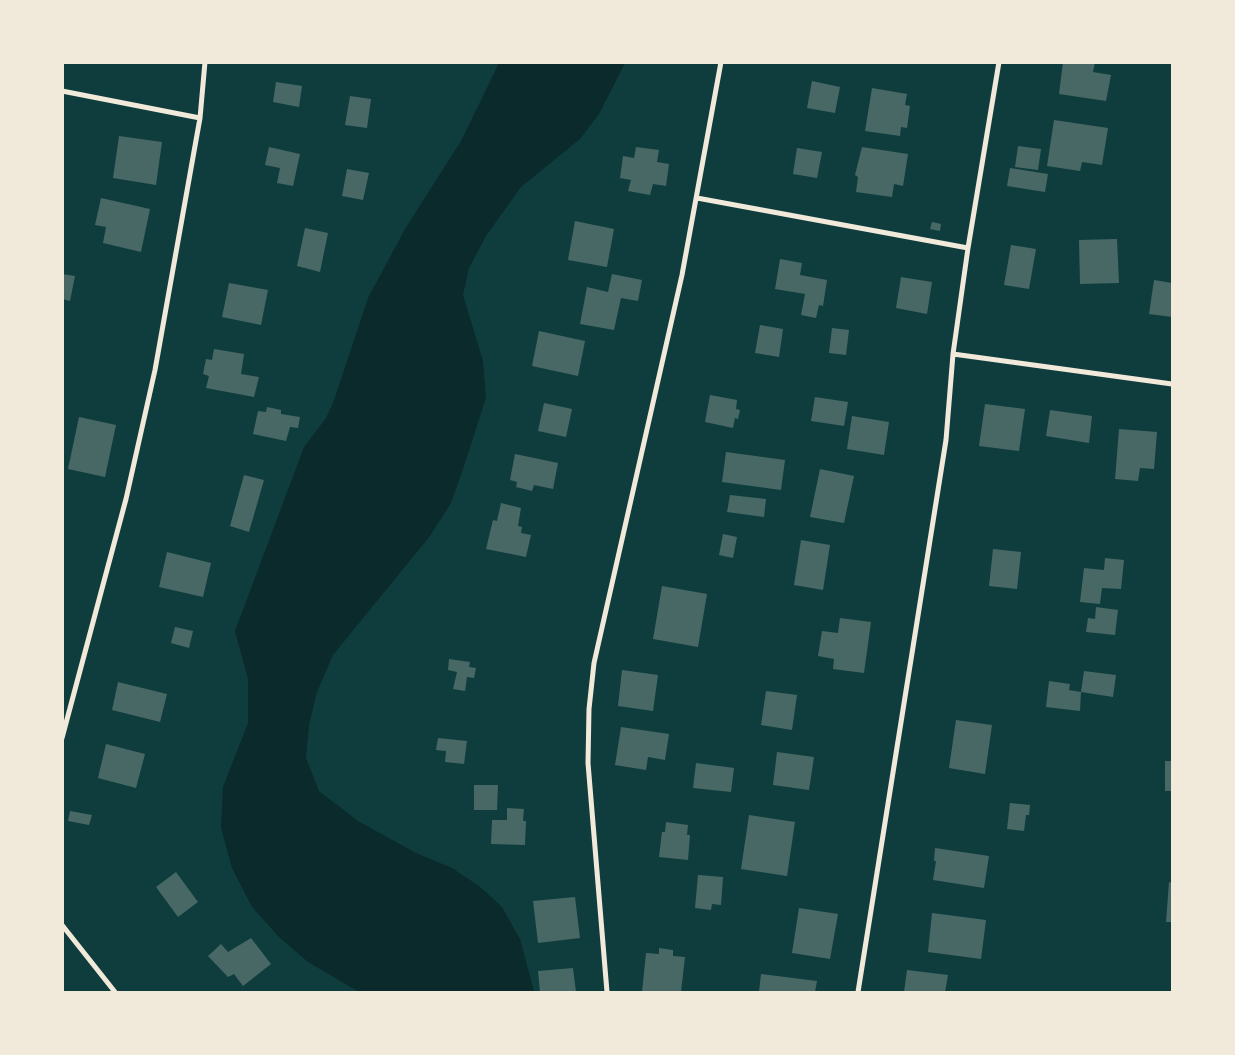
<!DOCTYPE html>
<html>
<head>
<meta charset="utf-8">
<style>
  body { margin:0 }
  #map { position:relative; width:1235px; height:1055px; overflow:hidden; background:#0f3d3e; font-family:"PT Sans Narrow",sans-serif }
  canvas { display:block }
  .frame { position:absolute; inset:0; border:64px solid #f1e9da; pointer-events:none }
</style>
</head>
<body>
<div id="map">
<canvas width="1235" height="1055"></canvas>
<div class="frame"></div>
</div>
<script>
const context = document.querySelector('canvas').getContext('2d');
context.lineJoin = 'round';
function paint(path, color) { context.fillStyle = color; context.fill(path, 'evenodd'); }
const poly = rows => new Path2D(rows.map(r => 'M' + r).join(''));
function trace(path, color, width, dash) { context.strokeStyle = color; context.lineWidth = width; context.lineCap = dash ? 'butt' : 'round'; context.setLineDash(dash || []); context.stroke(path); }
const water = poly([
  [499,63,625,63,599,114,580,139,521,187,486,236,469,268,463,295,483,361,486,398,461,475,451,503,430,536,333,655,317,692,309,725,306,758,319,791,358,821,416,853,452,868,479,886,502,907,520,939,534,991,359,992,308,962,279,937,252,907,232,868,221,828,223,787,248,723,248,679,235,631,304,447,326,418,333,403,368,298,405,229,461,141]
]);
const building = poly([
  [1063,62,1095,62,1093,72,1111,75,1106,101,1059,94],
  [812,81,840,87,835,113,807,108],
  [276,82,302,86,299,107,273,102],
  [872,88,907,94,905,105,910,106,907,128,901,127,900,136,865,131],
  [350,96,371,99,367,128,345,125],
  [1054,120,1108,128,1102,165,1082,162,1080,171,1047,166],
  [119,136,162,142,156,185,113,178],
  [1018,146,1041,149,1038,170,1015,167],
  [269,147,300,154,293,186,277,183,280,168,265,165],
  [636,147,659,150,657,162,669,164,666,186,653,184,650,195,628,191,631,180,620,178,623,156,634,158],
  [862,147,908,154,903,186,894,184,892,197,856,192,858,177,855,175],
  [797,148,822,152,817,178,793,174],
  [1010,168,1048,174,1045,192,1007,186],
  [347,169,369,173,363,200,342,196],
  [101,198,150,209,141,252,103,243,106,227,95,225],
  [575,221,614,229,607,267,568,260],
  [932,222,941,224,940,231,930,229],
  [305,228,328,233,320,272,297,266],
  [1117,239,1119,283,1080,284,1079,240],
  [1011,245,1036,249,1029,289,1004,285],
  [780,259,802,263,800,275,827,280,823,306,819,305,816,318,801,315,805,294,775,289],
  [62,274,75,276,70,301,62,299],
  [612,274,642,280,638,301,621,298,614,330,580,324,587,287,608,292],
  [901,277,932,282,927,314,896,308],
  [1154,280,1172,283,1172,317,1149,314],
  [229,283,268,290,261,325,222,317],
  [760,325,783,329,779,357,755,353],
  [832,328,849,330,846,355,829,353],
  [539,331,585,341,578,376,532,366],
  [214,349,244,354,241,374,259,377,254,397,206,388,209,376,203,374,206,359,212,360],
  [710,395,737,400,736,409,740,410,738,419,735,418,733,428,705,422],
  [815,397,848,402,844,426,811,421],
  [544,403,572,409,566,437,538,431],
  [985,404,1025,409,1019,451,979,446],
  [267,407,281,410,281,414,300,417,298,428,290,427,286,441,253,434,258,411,266,412],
  [1050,410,1092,416,1089,443,1046,436],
  [852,416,889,422,884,455,847,449],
  [79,417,116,425,105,477,68,469],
  [1119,429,1157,432,1154,469,1140,468,1138,481,1115,479],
  [726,452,785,460,781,490,722,482],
  [515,454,558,463,553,489,534,485,532,491,516,487,517,482,510,480],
  [820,469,854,476,844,523,810,517],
  [244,475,264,480,249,532,230,526],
  [730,495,766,499,764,517,727,512],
  [501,503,521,508,518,526,522,527,521,533,531,535,526,557,486,549,493,520,497,521],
  [723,534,737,537,733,558,719,555],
  [801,540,830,545,823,590,794,585],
  [993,549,1021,552,1017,589,989,586],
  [167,552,211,563,203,597,159,587],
  [1105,558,1124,560,1121,589,1102,588,1100,604,1080,602,1084,568,1104,570],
  [662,586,707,594,698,647,653,639],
  [1096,607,1118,610,1115,635,1086,632,1088,618,1095,619],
  [840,618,871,622,864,673,833,669,834,659,818,656,822,631,838,633],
  [175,627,193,631,189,648,171,643],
  [449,659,470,662,469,667,476,668,474,678,467,677,465,691,453,689,457,672,448,670],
  [622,670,658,675,653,711,618,706],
  [1084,671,1116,675,1113,697,1081,692],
  [1049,681,1070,684,1069,690,1081,692,1080,711,1046,707],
  [118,682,167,694,160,722,112,710],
  [766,691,797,695,792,730,761,725],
  [956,720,992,725,985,774,949,768],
  [621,727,669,734,665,760,648,757,646,770,615,765],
  [438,738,467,741,464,764,445,762,446,751,436,750],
  [106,744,145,754,136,788,98,778],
  [777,752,814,757,809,790,773,785],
  [1165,761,1172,761,1172,791,1165,791],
  [696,763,734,768,731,792,693,788],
  [474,785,498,785,497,810,474,810],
  [1010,803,1030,805,1029,815,1026,815,1024,831,1007,829],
  [507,808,524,809,523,821,526,821,525,845,491,844,492,820,507,820],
  [70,811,92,815,89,825,68,821],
  [749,815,795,822,787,876,741,869],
  [666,822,688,825,687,835,690,835,688,860,659,857,662,832,665,832],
  [935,848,989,856,984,888,933,880,936,861,934,861],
  [176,872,198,902,178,917,156,887],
  [698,875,723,877,721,905,712,904,711,910,695,908],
  [1169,882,1172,883,1172,922,1166,922],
  [575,897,580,938,538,943,533,901],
  [799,908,838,914,830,959,792,953],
  [932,913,986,920,981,959,928,952],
  [251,938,271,964,243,986,234,974,228,977,208,956,221,944,228,952],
  [659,948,673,950,673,956,685,957,681,992,642,992,646,953,659,954],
  [573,968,576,992,540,992,538,971],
  [907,970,948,975,945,992,904,992],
  [761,974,817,981,815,992,759,992]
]);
const minor = poly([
  [62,91,200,118],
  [697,198,968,248],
  [953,354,1172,384],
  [62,738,126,499,155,370,200,118,205,62],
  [62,925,115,992],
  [607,992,588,763,589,709,594,663,682,275,721,62],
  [858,992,946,440,953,354,968,248,999,62]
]);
paint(water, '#0a2a2b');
paint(building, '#486865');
trace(minor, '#f1e9da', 5);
</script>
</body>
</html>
